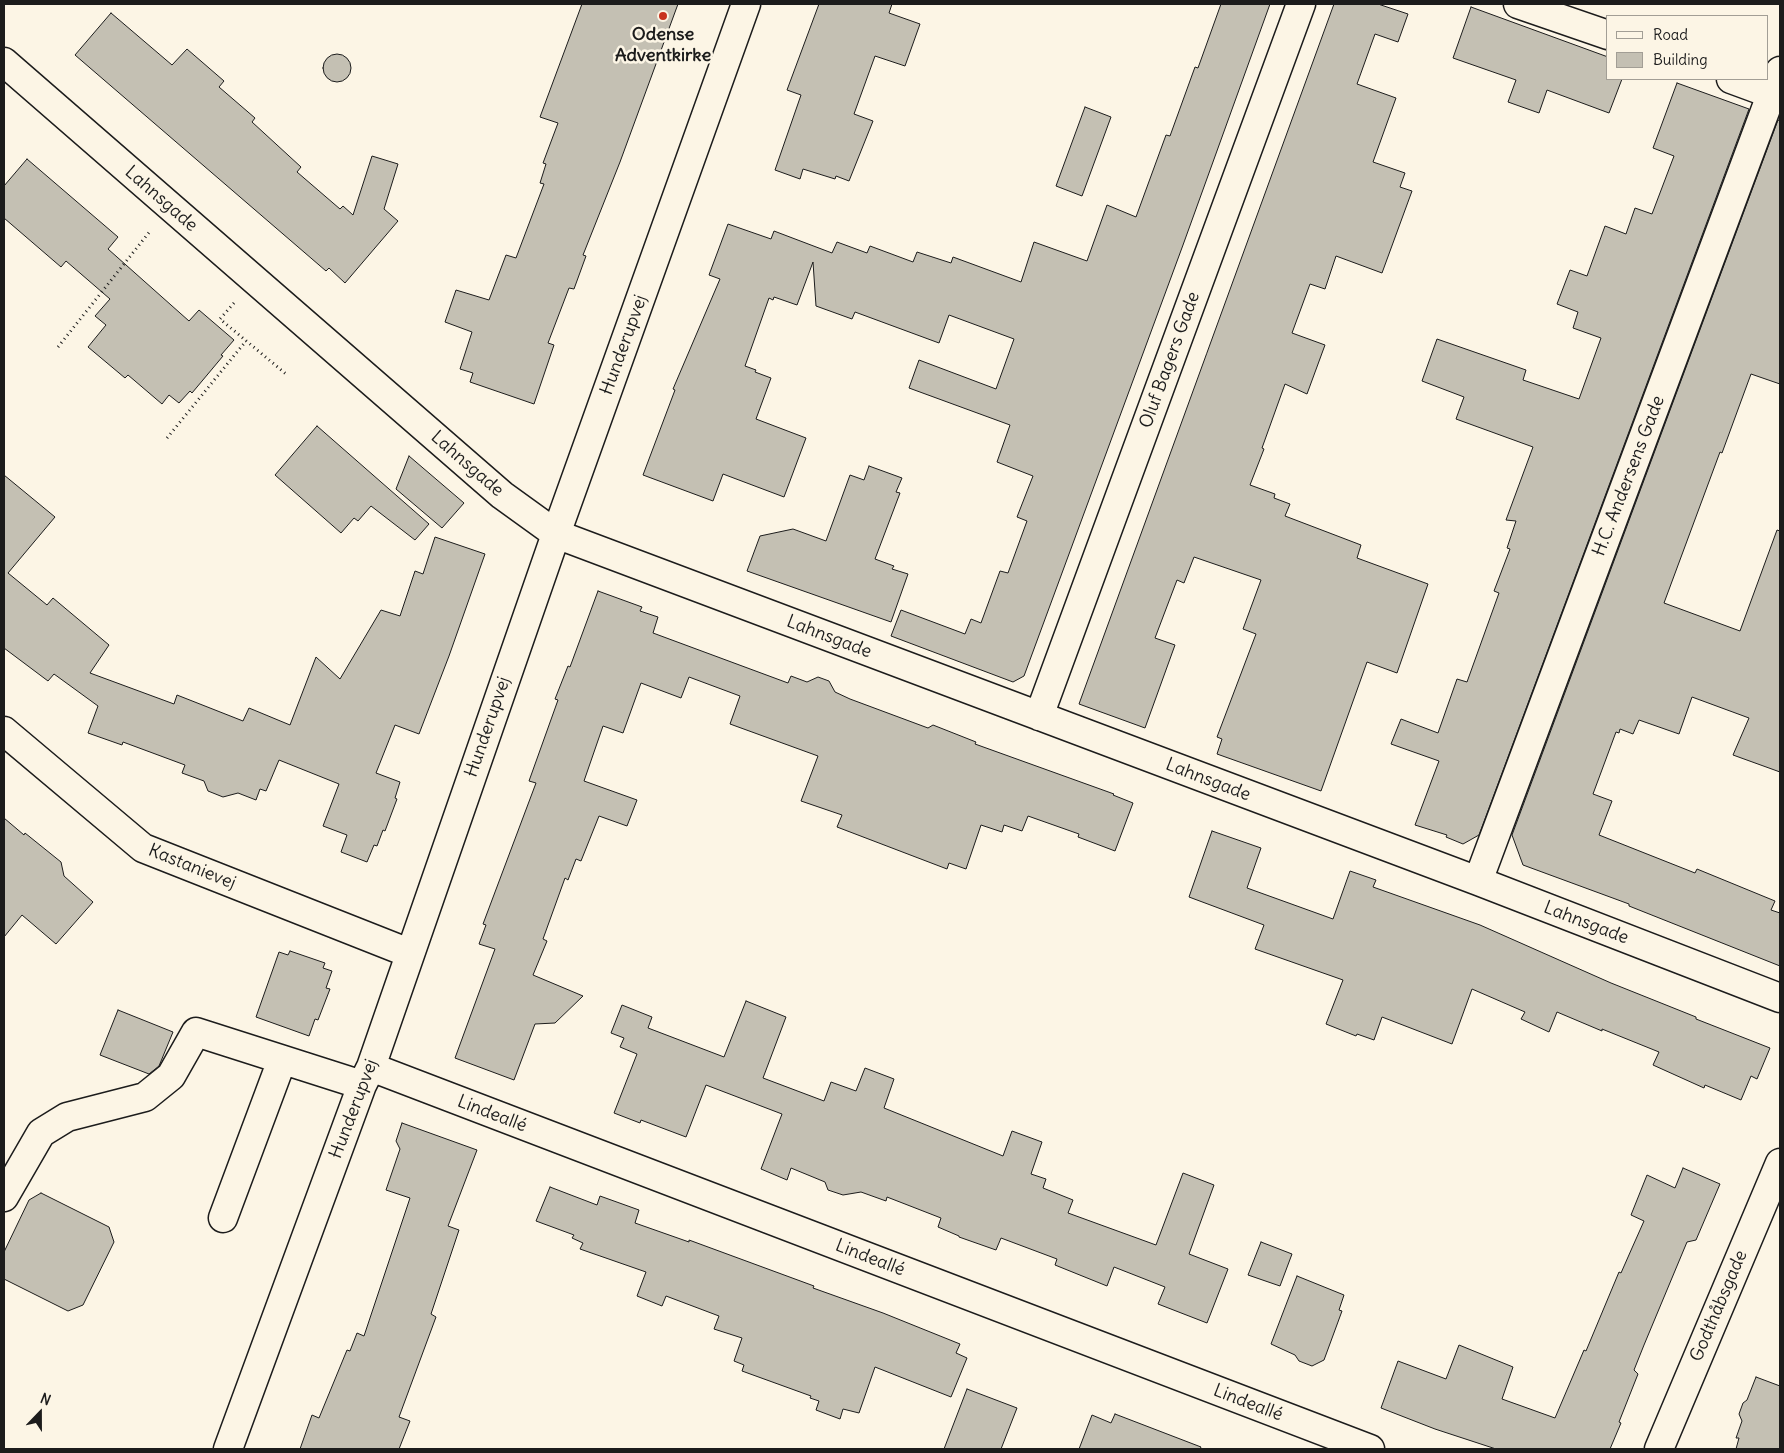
<!DOCTYPE html>
<html>
<head>
<meta charset="utf-8">
<style>
  body { margin:0 }
  #map { position:relative; width:1784px; height:1453px; overflow:hidden; background:#fcf5e5; font-family:Delius,sans-serif }
  canvas { display:block }
  .frame { position:absolute; inset:0; border:5px solid #1c1c1c; pointer-events:none }
  .legend { position:absolute; left:1606px; top:15px; width:162px; height:65px; box-sizing:border-box; background:#fcf5e5; border:1px solid #a29e95; margin:0; padding:6px 9px; list-style:none; font-size:15px; color:#1c1c1c }
  .legend li { display:flex; align-items:center; gap:10px; height:25px }
  .legend b { width:25px; border:1px solid #a29e95 }
  .north { position:absolute; left:15px; top:1388px; width:50px; height:50px; -webkit-text-stroke:4px #fcf5e5; paint-order:stroke; rotate:22deg; font-size:14px; font-weight:700; line-height:20px; text-align:center; color:#1c1c1c }
  .north::after { content:''; display:block; margin:auto; width:18px; height:22px; background:#1c1c1c; clip-path:polygon(50% 0,100% 100%,50% 72%,0 100%) }
</style>
</head>
<body>
<div id="map">
<canvas width="1784" height="1453"></canvas>
<div class="frame"></div>
<ul class="legend">
<li><b style="height:6px;background:#fcf5e5"></b>Road</li>
<li><b style="height:14px;background:#c4c0b3"></b>Building</li>
</ul>
<div class="north">N</div>
</div>
<script>
const context = document.querySelector('canvas').getContext('2d');
context.lineJoin = 'round';
function paint(path, color) { context.fillStyle = color; context.fill(path, 'evenodd'); }
const poly = rows => new Path2D(rows.map(r => 'M' + r).join(''));
function trace(path, color, width, dash) { context.strokeStyle = color; context.lineWidth = width; context.lineCap = dash ? 'butt' : 'round'; context.setLineDash(dash || []); context.stroke(path); }
function drawText(font, color, halo, rows, align = 'center') {
  context.font = font + ' Delius,sans-serif'; context.lineWidth = 5; context.setLineDash([]); context.textBaseline = 'middle'; context.strokeStyle = halo; context.fillStyle = color; for (const [text, x, y, turn = 0] of rows) {
    context.save(); context.translate(x, y); context.rotate((+turn || 0) * Math.PI / 180); context.textAlign = isNaN(turn) ? turn : align; if (halo) context.strokeText(text, 0, 0); context.fillText(text, 0, 0); context.restore();
  }
}
const building = poly([
  [582,4,678,4,620,162,583,255,586,256,574,289,569,288,548,343,554,345,534,404,470,382,473,373,460,369,472,332,445,322,456,290,489,300,506,255,516,258,544,184,540,183,546,164,543,163,558,123,540,117,582,4],
  [819,4,892,4,889,13,920,24,905,66,875,56,854,114,873,121,849,181,836,176,835,179,803,169,800,179,775,170,801,95,787,90,819,4],
  [1221,4,1270,4,1183,245,1024,676,1013,682,891,636,901,610,965,634,971,619,981,623,1000,571,1008,573,1027,521,1017,517,1033,476,997,462,1010,425,909,388,919,360,996,389,1014,339,949,315,939,343,855,312,852,319,816,306,813,262,797,305,774,297,773,300,769,298,745,366,756,370,755,372,771,378,756,419,806,438,784,497,723,474,713,501,643,475,675,390,673,389,720,279,709,275,728,224,771,239,774,231,832,253,837,242,867,253,870,246,913,262,917,252,951,263,953,257,1021,282,1034,242,1087,261,1107,205,1136,217,1166,135,1170,136,1195,67,1198,68,1221,4],
  [1334,4,1378,4,1408,14,1398,42,1375,34,1357,84,1396,98,1373,162,1405,173,1400,187,1412,191,1382,273,1336,256,1325,289,1310,284,1292,333,1325,345,1307,394,1285,384,1262,448,1264,449,1250,485,1275,494,1274,498,1290,504,1285,516,1361,545,1357,558,1428,584,1397,673,1367,662,1321,791,1217,754,1222,739,1217,737,1256,634,1243,629,1261,580,1194,557,1184,583,1177,580,1155,638,1175,645,1145,728,1079,704,1334,4],
  [1471,7,1608,57,1608,79,1622,79,1609,113,1547,90,1539,113,1508,102,1516,80,1453,58,1471,7],
  [111,13,172,65,187,49,224,81,219,87,255,118,252,122,301,167,297,172,340,209,343,206,353,215,372,156,398,164,384,209,398,221,345,283,329,268,326,271,75,55,111,13],
  '323 68a14 14 0 1 1 28 0a14 14 0 1 1-28 0Z',
  [1677,83,1749,109,1479,835,1463,844,1446,837,1447,835,1415,825,1439,761,1391,744,1401,719,1438,733,1457,679,1467,682,1499,593,1494,591,1510,549,1507,548,1516,521,1506,520,1533,447,1456,419,1464,397,1422,381,1437,339,1526,370,1523,380,1579,399,1601,338,1573,328,1578,312,1557,304,1570,270,1587,276,1605,226,1626,234,1635,208,1652,214,1674,156,1653,148,1677,83],
  [1085,107,1111,117,1082,196,1056,186,1085,107],
  [1778,120,1780,121,1780,384,1751,374,1722,453,1720,452,1664,603,1740,631,1777,530,1780,531,1780,772,1733,755,1749,718,1692,697,1679,734,1639,720,1633,734,1620,729,1619,733,1616,732,1593,794,1612,801,1599,835,1695,873,1697,869,1775,901,1771,910,1780,913,1780,966,1629,906,1629,904,1523,865,1512,835,1778,120],
  [27,159,118,237,108,249,189,321,199,310,234,340,221,355,223,356,192,393,190,391,179,403,169,395,162,404,128,375,125,378,88,347,106,325,95,316,110,299,66,261,61,267,4,218,4,186,27,159],
  [317,426,429,524,415,540,371,506,358,521,354,518,341,533,275,475,317,426],
  [409,456,464,503,442,528,396,489,409,456],
  [869,466,902,478,896,492,900,493,875,559,894,566,892,569,908,574,891,622,747,571,760,536,793,529,826,541,850,475,864,480,869,466],
  [4,475,55,517,8,573,47,605,53,598,109,645,90,673,174,704,177,695,243,721,249,708,290,725,316,657,340,679,381,610,400,616,415,571,423,574,435,537,485,554,449,656,419,734,395,725,376,773,400,782,395,798,397,799,385,831,383,830,377,846,374,845,367,862,341,852,347,835,323,826,339,784,279,760,266,791,260,789,256,800,238,793,223,797,208,791,204,781,182,773,185,765,123,742,122,745,88,733,98,706,54,674,48,681,4,648,4,475],
  [598,591,642,607,640,611,658,617,653,633,788,683,791,676,807,682,818,677,829,681,835,692,850,699,928,728,933,725,976,742,975,744,1114,794,1113,795,1133,803,1115,851,1078,837,1079,834,1028,816,1022,831,1004,825,1002,832,981,825,966,869,949,863,947,869,837,827,842,815,801,801,818,756,730,724,740,696,689,677,681,698,641,683,623,733,603,726,584,781,637,800,627,826,599,816,581,861,576,859,568,880,565,878,543,939,547,941,533,975,583,996,555,1023,535,1024,514,1080,455,1058,495,949,479,944,486,925,483,924,536,783,529,781,558,700,555,699,568,666,570,667,598,591],
  [4,818,24,835,25,833,61,862,64,876,93,902,56,944,22,915,4,937,4,818],
  [1212,831,1261,848,1247,888,1333,919,1350,871,1376,880,1373,887,1480,925,1611,983,1696,1017,1696,1019,1770,1048,1757,1079,1751,1076,1741,1100,1705,1085,1704,1088,1653,1065,1659,1052,1602,1029,1602,1031,1557,1012,1549,1032,1521,1019,1525,1012,1472,989,1452,1044,1382,1017,1374,1040,1357,1034,1356,1036,1326,1024,1343,980,1255,949,1264,925,1189,897,1212,831],
  [290,951,325,963,323,968,332,971,326,988,330,989,318,1020,315,1019,309,1036,256,1017,279,952,288,955,290,951],
  [746,1001,786,1017,763,1078,824,1101,831,1082,856,1091,865,1068,894,1079,884,1108,1003,1156,1012,1131,1042,1142,1031,1174,1046,1179,1043,1188,1073,1200,1068,1213,1156,1245,1183,1173,1214,1185,1189,1254,1228,1269,1207,1323,1158,1304,1165,1287,1114,1267,1107,1286,1055,1265,1057,1259,1001,1238,996,1250,959,1237,959,1236,938,1227,941,1218,887,1197,886,1201,861,1192,843,1195,828,1190,825,1182,791,1168,787,1180,761,1169,782,1114,706,1085,686,1137,641,1120,640,1123,614,1113,637,1054,620,1047,624,1038,611,1033,622,1005,652,1017,648,1028,724,1057,746,1001],
  [118,1010,173,1032,159,1066,149,1074,100,1055,118,1010],
  [402,1123,477,1150,448,1226,459,1230,431,1314,436,1317,399,1417,410,1421,399,1449,300,1449,312,1415,319,1418,347,1350,350,1351,357,1333,364,1336,410,1198,386,1190,400,1149,396,1141,402,1123],
  [1683,1168,1720,1184,1696,1240,1687,1242,1644,1345,1634,1370,1638,1374,1619,1422,1621,1423,1610,1449,1496,1449,1435,1429,1381,1408,1398,1361,1446,1379,1459,1345,1513,1367,1502,1399,1555,1418,1584,1350,1586,1351,1619,1272,1621,1273,1632,1248,1644,1221,1631,1215,1647,1175,1675,1188,1683,1168],
  [550,1187,597,1205,600,1196,639,1210,635,1223,689,1242,689,1240,814,1286,813,1288,883,1313,960,1344,956,1353,967,1358,951,1397,875,1367,859,1413,843,1409,840,1419,816,1410,819,1401,810,1398,811,1396,742,1371,744,1365,734,1361,742,1338,714,1329,719,1316,666,1296,662,1306,637,1296,646,1272,580,1249,583,1243,572,1238,574,1235,536,1221,550,1187],
  [41,1193,109,1227,114,1242,83,1305,68,1311,4,1279,4,1252,29,1200,41,1193],
  [1261,1242,1292,1254,1280,1286,1248,1275,1261,1242],
  [1297,1276,1344,1295,1339,1310,1342,1311,1324,1360,1312,1366,1299,1361,1295,1355,1271,1344,1297,1276],
  [1756,1377,1780,1386,1780,1449,1736,1449,1739,1438,1736,1438,1742,1421,1739,1414,1743,1403,1747,1400,1756,1377],
  [967,1389,1017,1408,1001,1449,944,1449,967,1389],
  [1115,1414,1201,1447,1200,1449,1079,1449,1092,1415,1111,1423,1115,1414]
]);
const path = poly([
  [234,303,220,319,286,374],
  [58,347,151,230],
  [167,438,246,341]
]);
const minor = poly([
  [1518,4,1608,35],
  [4,62,502,495,556,534,1478,881,1780,998],
  [1731,79,1780,97],
  [1039,716,1301,4],
  [4,731,143,848,409,953],
  [1478,881,1780,71],
  [371,1067,1370,1449],
  [4,1197,41,1133,67,1117,145,1097,171,1076,196,1032,362,1085],
  [223,1218,282,1060],
  [228,1449,362,1085,371,1067,556,534,746,4],
  [1659,1449,1780,1163]
]);
const markers = [
  [663,16,5,"#c8321e"]
];
const poiNames = [
  ["Odense",663,35],
  ["Adventkirke",663,56]
];
const streetNames = [
  ["Lahnsgade",161,199,41],
  ["Hunderupvej",624,345,-70],
  ["Oluf Bagers Gade",1170,360,-70],
  ["Lahnsgade",467,464,41],
  ["H.C. Andersens Gade",1629,476,-69],
  ["Lahnsgade",829,637,21],
  ["Hunderupvej",488,727,-71],
  ["Lahnsgade",1208,780,21],
  ["Kastanievej",192,867,22],
  ["Lahnsgade",1586,923,21],
  ["Hunderupvej",354,1109,-69],
  ["Lindeallé",492,1114,21],
  ["Lindeallé",870,1258,21],
  ["Godthåbsgade",1719,1306,-67],
  ["Lindeallé",1248,1403,21]
];
paint(building, '#c4c0b3');
trace(building, '#1c1c1c', 1);
trace(minor, '#1c1c1c', 31);
trace(path, '#1c1c1c', 3, [1, 4]);
trace(minor, '#fcf5e5', 28);
for (const [x, y, r, color] of markers) { const dot = new Path2D(); dot.arc(x, y, r, 0, 2 * Math.PI); context.fillStyle = color; context.fill(dot); trace(dot, '#fcf5e5', 2); }
drawText('bold 18px', '#1c1c1c', '#fcf5e5', poiNames);
drawText('18px', '#1c1c1c', '#fcf5e5', streetNames);
</script>
</body>
</html>
